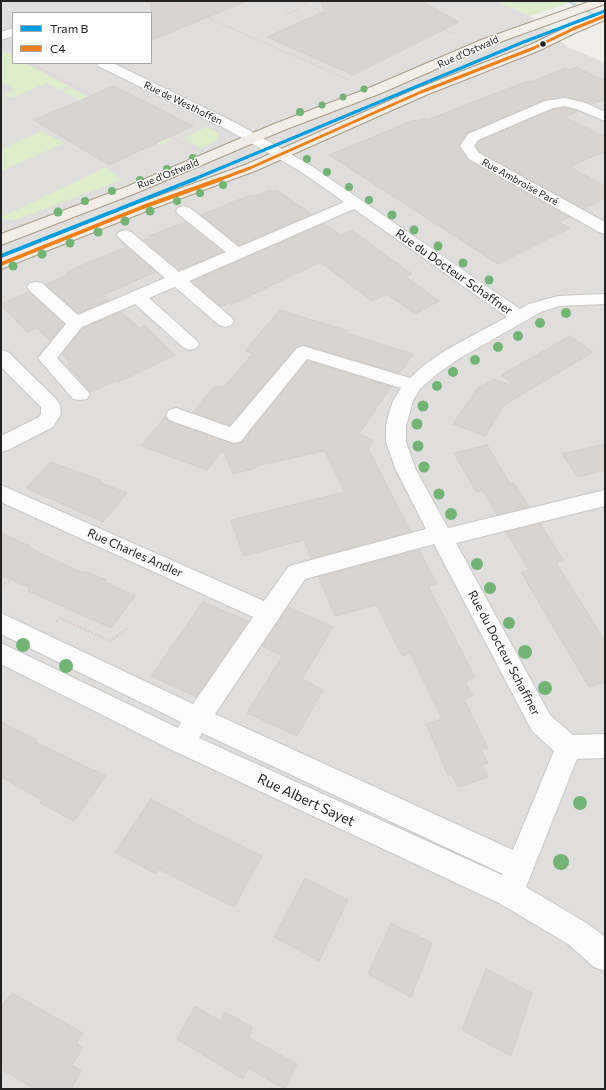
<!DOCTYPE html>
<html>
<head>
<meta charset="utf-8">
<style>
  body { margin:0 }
  #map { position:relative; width:606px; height:1090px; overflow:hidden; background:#f0eeeb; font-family:Commissioner,sans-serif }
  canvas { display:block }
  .frame { position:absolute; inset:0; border:2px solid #222; pointer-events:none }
  .legend { position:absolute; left:12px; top:12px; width:140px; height:52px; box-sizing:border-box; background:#fff; border:1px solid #a7a7a7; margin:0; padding:5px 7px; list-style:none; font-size:12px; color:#222 }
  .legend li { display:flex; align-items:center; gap:8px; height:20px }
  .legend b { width:20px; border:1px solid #a7a7a7 }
</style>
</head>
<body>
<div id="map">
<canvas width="606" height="1090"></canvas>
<div class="frame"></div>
<ul class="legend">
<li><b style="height:5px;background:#009ee0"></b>Tram B</li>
<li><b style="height:5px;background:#f08118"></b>C4</li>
</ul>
</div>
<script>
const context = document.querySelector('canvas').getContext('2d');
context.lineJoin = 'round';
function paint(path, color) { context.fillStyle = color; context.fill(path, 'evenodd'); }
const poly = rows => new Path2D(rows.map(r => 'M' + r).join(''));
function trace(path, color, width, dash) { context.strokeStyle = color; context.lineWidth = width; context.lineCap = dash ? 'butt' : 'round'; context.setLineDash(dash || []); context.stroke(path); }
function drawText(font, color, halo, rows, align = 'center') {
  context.font = font + ' Commissioner,sans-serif'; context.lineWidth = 3; context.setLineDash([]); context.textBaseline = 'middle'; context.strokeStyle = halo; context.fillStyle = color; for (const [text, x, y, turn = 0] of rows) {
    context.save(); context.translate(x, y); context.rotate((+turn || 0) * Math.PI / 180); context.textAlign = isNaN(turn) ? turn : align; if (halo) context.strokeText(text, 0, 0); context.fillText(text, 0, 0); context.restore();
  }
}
const residential = poly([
  [1,1,496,1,530,16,568,47,605,63,605,1089,1,1089],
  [13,13,151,13,151,63,13,63]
]);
const grass = poly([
  [496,1,575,1,530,16],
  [1,50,13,56,13,63,25,63,68,86,59,90,47,83,11,98,4,95,15,89,1,82],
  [71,88,171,140,161,145,62,91],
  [206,127,218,133,217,141,201,148,184,138],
  [42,131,64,143,1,171,1,149],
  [106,167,122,180,15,220,1,219,1,215,4,216]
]);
const stream = poly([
  [565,1,571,1,605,19,605,22,565,1]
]);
const building = poly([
  [151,1,245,1,245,2,151,40,151,1],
  [321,1,421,1,459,22,353,75,267,37,325,11,321,1],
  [576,67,605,81,605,99,592,104,565,97,544,100,467,133,459,145,468,160,569,217,559,222,570,228,498,264,329,155,414,120,417,121,424,118,427,120,528,81,531,82,565,68,570,70,576,67],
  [114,86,148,103,193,126,109,165,34,120,114,86],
  [565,108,577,111,565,117,605,137,605,151,570,167,605,186,605,198,584,209,480,152,476,146,479,141,553,109,565,108],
  [270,190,273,192,277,190,311,214,239,245,201,215,238,200,254,195,256,196,270,190],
  [185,222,223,252,179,270,144,240,150,238,149,236,185,222],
  [324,224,341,235,351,230,412,274,406,277,439,301,415,314,387,294,372,301,320,262,231,305,229,303,221,307,192,281,324,224],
  [127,247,156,272,103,295,109,300,78,313,46,285,68,274,66,272,127,247],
  [29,292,64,324,50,341,37,328,27,332,1,305,1,304,29,292],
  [280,310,348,331,346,333,413,354,400,373,303,345,296,347,230,425,193,412,215,386,223,388,253,353,245,351,280,310],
  [121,312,139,328,145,325,175,355,118,382,116,380,91,392,67,365,70,363,62,354,83,328,121,312],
  [570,336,593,352,504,405,485,436,453,424,479,386,482,386,494,379,517,387,501,375,570,336],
  [308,361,391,387,359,434,373,440,368,449,411,532,311,558,304,540,243,556,231,520,345,492,324,451,256,466,256,468,233,474,223,450,207,470,141,446,165,417,168,421,234,444,241,442,308,361],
  [605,444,605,470,578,477,562,454,605,444],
  [487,445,510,484,514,483,529,507,497,515,483,490,476,492,454,453,487,445],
  [51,462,100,480,99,482,127,493,103,522,26,488,51,462],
  [540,524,564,561,556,563,605,641,605,682,589,687,521,572,529,570,506,532,540,524],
  [1,533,30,546,28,547,82,573,84,571,107,580,105,582,135,596,111,628,28,591,30,588,3,576,1,579,1,533],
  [419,550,437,584,428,586,475,678,465,681,473,696,464,699,488,748,481,750,488,763,482,765,488,777,458,787,452,774,448,775,426,724,442,719,410,653,402,656,377,605,335,616,319,577,419,550],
  [203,602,248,621,196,697,151,676,203,602],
  [288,607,333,627,302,679,323,690,297,736,247,713,282,656,262,646,288,607],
  [1,722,37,740,35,742,106,776,74,821,40,803,42,800,1,777,1,722],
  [151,799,189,819,189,820,262,856,234,907,159,869,156,874,115,852,151,799],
  [305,878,348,900,319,961,274,937,305,878],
  [391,923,432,943,411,997,368,974,391,923],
  [486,969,532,993,511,1056,462,1030,486,969],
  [12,993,83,1033,76,1044,83,1047,72,1065,81,1071,71,1089,35,1089,1,1069,1,1007,12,993],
  [195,1006,220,1021,225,1012,252,1027,249,1038,297,1064,285,1089,248,1068,243,1079,177,1039,195,1006]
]);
const pathFar1 = poly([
  [180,1,174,3,349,80],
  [285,14,294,11,309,1],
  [443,30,456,34],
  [30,63,185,145]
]);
const path = poly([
  [1,586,23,574],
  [56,622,60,618,110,641,127,629]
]);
const minor = poly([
  [13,28,13,36,1,40,1,32,13,28],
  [97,63,113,63,238,124,310,165,520,309,529,304,558,296,605,294,605,304,559,306,541,312,460,358,437,374,420,389,413,401,406,426,406,442,416,470,448,528,605,490,605,506,456,543,550,715,573,735,605,734,605,758,577,759,526,887,588,924,605,937,605,971,594,967,568,944,499,903,172,750,1,664,1,643,178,728,181,722,1,634,1,613,193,704,253,617,1,502,1,485,264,601,289,566,426,529,396,470,386,442,386,426,389,413,393,401,401,388,307,359,241,441,234,443,169,420,166,415,169,410,176,408,230,427,297,348,303,346,410,378,423,366,446,350,507,317,354,209,189,281,231,317,234,321,231,325,225,327,219,325,175,287,149,298,196,340,199,344,196,348,190,350,184,348,135,304,82,327,57,358,90,394,87,399,80,400,73,399,38,358,66,324,30,291,27,287,30,283,36,282,42,283,78,315,165,278,119,238,117,235,119,232,125,230,131,232,179,272,226,252,178,214,176,211,178,208,184,206,190,208,239,247,344,202,300,171,228,130,98,66,97,63],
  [434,544,532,731,554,751,513,850,215,714,305,579,434,544],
  [202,733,503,874,502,875,199,738,202,733],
  [565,98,586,103,605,112,605,121,576,109,565,106,553,108,478,140,474,146,479,153,605,222,605,234,599,232,469,159,460,146,468,134,545,101,565,98],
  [1,350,8,352,57,400,60,405,61,414,53,427,8,450,1,452,1,436,39,417,41,414,41,407,1,367,1,350]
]);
const major = poly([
  [591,1,605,1,605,4,489,46,379,94,284,130,136,193,1,245,1,234,126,187,274,124,369,88,481,40,591,1],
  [605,12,605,20,577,32,538,51,426,95,255,171,149,210,1,269,1,258,137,204,245,165,416,89,530,45,569,26,605,12]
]);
const bus1Far1 = poly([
  [218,180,250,168,421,92,534,48,573,29,605,16]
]);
const bus1 = poly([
  [1,264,143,207,221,179]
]);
const tram1Far1 = poly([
  [192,180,521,43,605,11]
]);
const tram1 = poly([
  [1,256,195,179]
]);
const trees = [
  [364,89,3.5],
  [343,97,3.5],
  [322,105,3.5],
  [300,112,4],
  [193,158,4],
  [307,159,4],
  [167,169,4],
  [327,172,4],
  [140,180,4],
  [223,185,4],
  [349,187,4],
  [112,191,4],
  [200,193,4],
  [369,200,4],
  [85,201,4],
  [177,201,4],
  [150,211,4.5],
  [58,212,4.5],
  [392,215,4.5],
  [125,221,4.5],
  [414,230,4.5],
  [98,232,4.5],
  [70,243,4.5],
  [438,246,4.5],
  [42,254,4.5],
  [463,263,4.5],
  [13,266,4.5],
  [489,280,4.5],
  [566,313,5],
  [540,323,5],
  [518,336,5],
  [498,347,5],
  [475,360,5],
  [453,372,5],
  [437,386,5],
  [423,406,5.5],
  [417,424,5.5],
  [418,446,5.5],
  [424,467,5.5],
  [439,494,5.5],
  [451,514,6],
  [477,564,6],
  [490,588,6],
  [509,623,6],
  [23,645,7],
  [525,652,7],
  [66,666,7],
  [545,688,7],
  [580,803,7],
  [561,862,8]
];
const markers = [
  [543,44,3.5,"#222"]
];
const farStreetnames = [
  ["Rue d'Ostwald",468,52,-24],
  ["Rue de Westhoffen",183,103,26],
  ["Rue d'Ostwald",168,174,-22],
  ["Rue Ambroise Paré",520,182,29]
];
const streetNames = [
  ["Rue du Docteur Schaffner",454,272,35],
  ["Rue Charles Andler",135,553,24],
  ["Rue du Docteur Schaffner",504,653,62]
];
const nearStreetnames = [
  ["Rue Albert Sayet",306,800,25]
];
paint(residential, '#dfdedc');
paint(grass, '#ddeccb');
paint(stream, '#bfdbe3');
paint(building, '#d7d4d2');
trace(building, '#d3d0cc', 1);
trace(minor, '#c9c8c7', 2);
trace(major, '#a79c86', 2);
trace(pathFar1, '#dccecd', 1.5, [1, 1]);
trace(path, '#dccecd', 2.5, [2, 2]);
paint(minor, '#fdfcfc');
paint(major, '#f3ede7');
trace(bus1Far1, '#f08118', 3);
trace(bus1, '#f08118', 4);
trace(tram1Far1, '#009ee0', 3);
trace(tram1, '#009ee0', 4);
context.fillStyle = '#73b476';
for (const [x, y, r] of trees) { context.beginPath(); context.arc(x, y, r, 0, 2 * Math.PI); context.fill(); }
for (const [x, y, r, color] of markers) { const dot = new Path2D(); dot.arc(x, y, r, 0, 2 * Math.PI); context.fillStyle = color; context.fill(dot); trace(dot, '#fff', 1.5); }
drawText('10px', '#222', '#fff', farStreetnames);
drawText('12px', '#222', '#fff', streetNames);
drawText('14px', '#222', '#fff', nearStreetnames);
</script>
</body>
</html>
